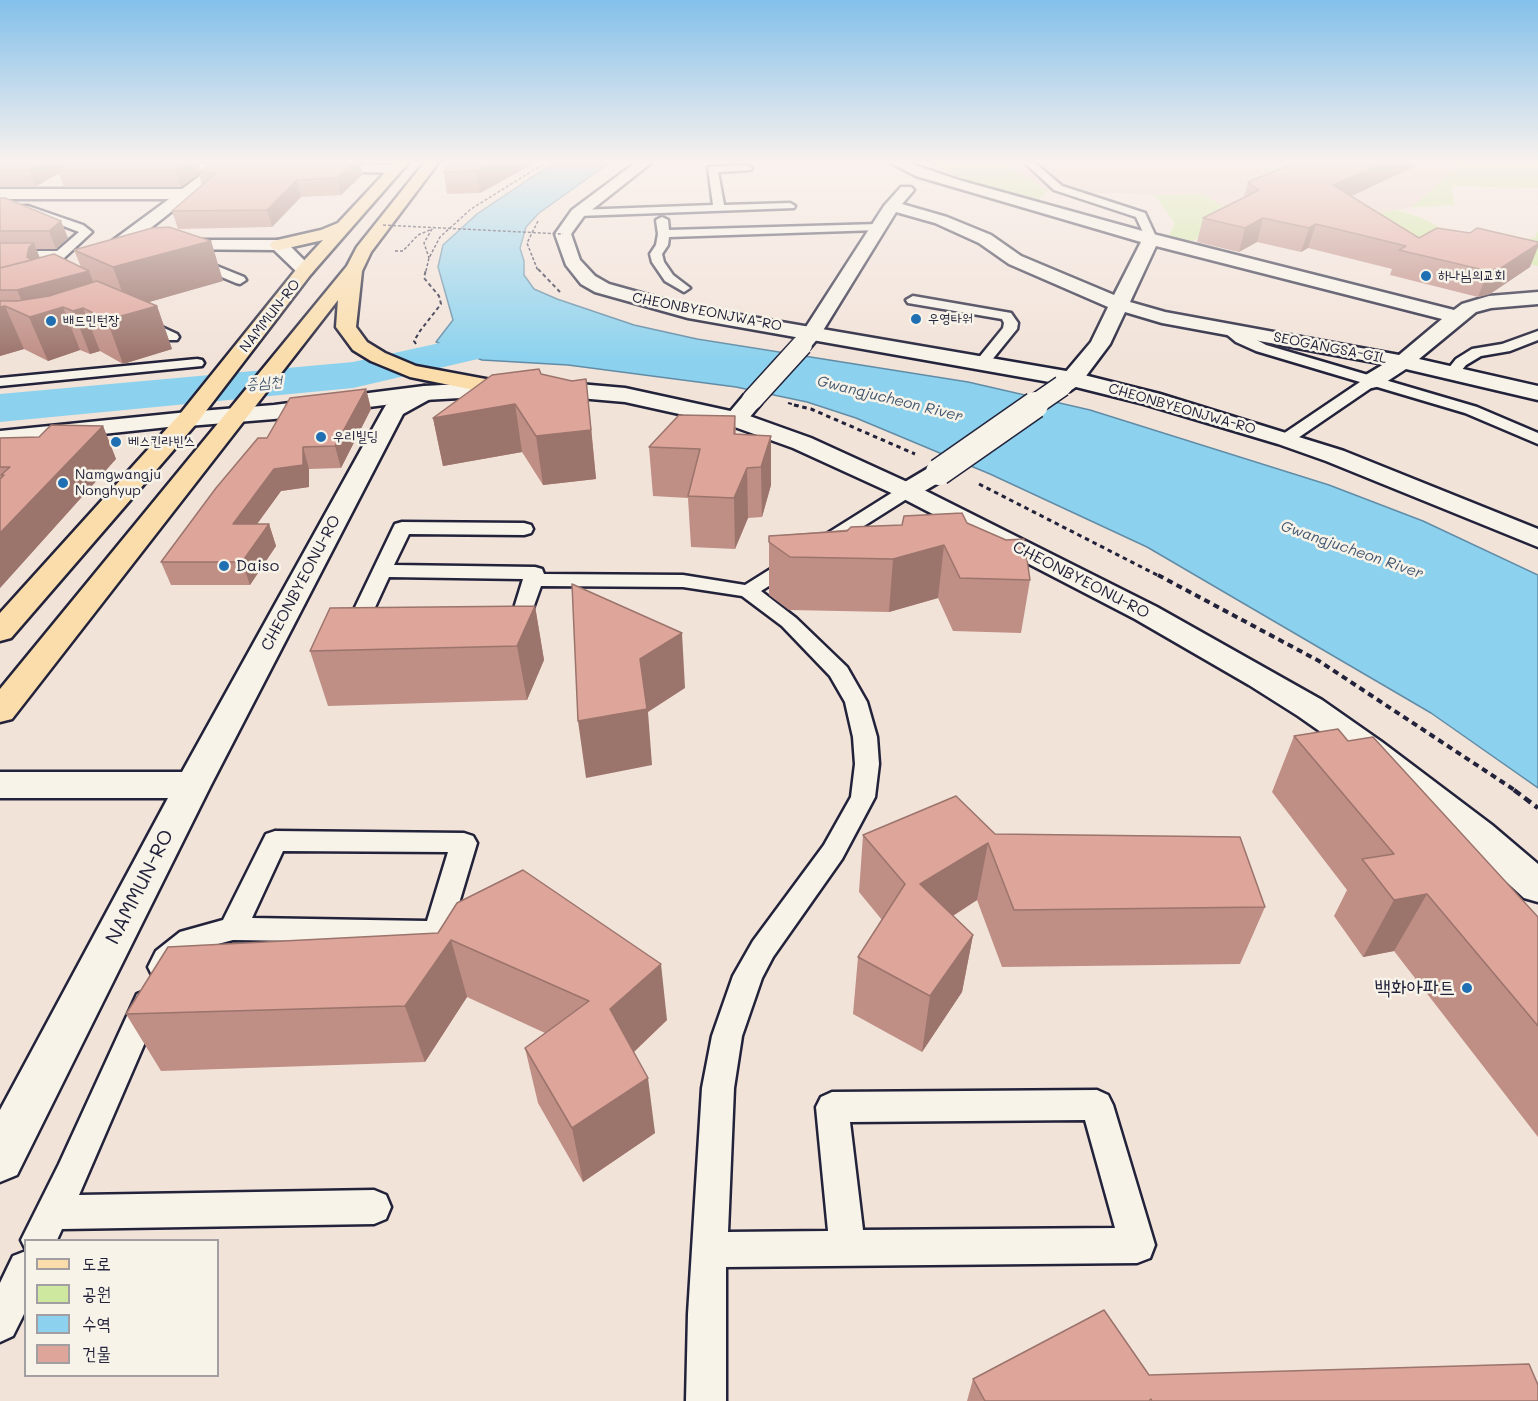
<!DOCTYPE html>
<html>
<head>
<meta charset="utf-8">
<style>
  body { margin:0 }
  #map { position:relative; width:1538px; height:1401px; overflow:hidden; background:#f2e3d9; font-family:Mali,"Poor Story",sans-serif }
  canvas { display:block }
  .legend { position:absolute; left:24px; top:1239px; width:195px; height:138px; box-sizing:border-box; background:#f7f3e8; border:2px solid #a29fa3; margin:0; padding:8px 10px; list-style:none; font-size:18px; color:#22223b }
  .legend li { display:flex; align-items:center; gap:12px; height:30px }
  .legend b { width:30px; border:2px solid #a29fa3 }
</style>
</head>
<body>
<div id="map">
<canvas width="1538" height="1401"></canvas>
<ul class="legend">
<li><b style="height:8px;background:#faddab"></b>도로</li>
<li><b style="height:16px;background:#cee99f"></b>공원</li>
<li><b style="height:16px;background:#8cd2ee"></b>수역</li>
<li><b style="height:16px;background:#dea59b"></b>건물</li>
</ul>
</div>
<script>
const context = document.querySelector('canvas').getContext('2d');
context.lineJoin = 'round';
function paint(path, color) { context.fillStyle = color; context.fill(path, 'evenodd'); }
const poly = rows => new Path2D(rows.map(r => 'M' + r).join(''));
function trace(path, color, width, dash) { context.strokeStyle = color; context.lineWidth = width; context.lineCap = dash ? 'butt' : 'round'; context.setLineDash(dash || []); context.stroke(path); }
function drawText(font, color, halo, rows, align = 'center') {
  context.font = font + ' Mali,"Poor Story",sans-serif'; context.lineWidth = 5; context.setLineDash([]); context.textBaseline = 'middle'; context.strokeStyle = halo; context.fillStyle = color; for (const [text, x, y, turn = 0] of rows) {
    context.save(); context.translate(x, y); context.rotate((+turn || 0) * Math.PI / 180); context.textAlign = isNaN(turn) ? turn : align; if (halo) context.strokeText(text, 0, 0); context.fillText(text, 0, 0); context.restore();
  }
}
const built = poly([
  [1003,163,1455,163,1460,165,1412,207,1308,227,1241,218,1203,194,1154,195,1047,191]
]);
const green = poly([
  [928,163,1003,163,1047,191,1037,202,969,182],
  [1455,163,1538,163,1538,188,1451,186,1455,205,1412,207,1459,165],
  [1203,194,1241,218,1217,228,1192,241,1169,236,1175,223,1154,195],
  [1396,210,1422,218,1446,231,1501,241,1535,238,1538,231,1538,266,1480,252,1324,224]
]);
const water = poly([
  [553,163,609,163,539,213,526,227,520,248,524,261,524,275,534,289,557,299,634,325,697,339,968,382,1090,410,1329,485,1423,521,1538,575,1538,788,1431,713,1147,547,990,474,856,418,807,402,736,387,568,365,482,360,436,342,453,320,438,267,443,245,477,214,553,163]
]);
const river = poly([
  [525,330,540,333,546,342,540,351,525,354,491,356,353,388,0,422,0,394,353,362,490,332,525,330]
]);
const pathFar4 = poly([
  [538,221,527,243,538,271],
  [395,251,403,251,418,235,432,229,424,243,429,258],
  [426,271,429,258,440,237,471,209,545,163]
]);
const pathFar3 = poly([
  [538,269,560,292],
  [416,344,414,341,420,331,441,304,439,296,424,278,426,269],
  [788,403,800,406]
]);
const pathFar2 = poly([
  [794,405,811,409,915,454],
  [979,484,1161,577]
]);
const pathFar1 = poly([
  [1158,575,1319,661,1516,791]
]);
const path = poly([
  [1514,790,1538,808]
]);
const service = poly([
  [1025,163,1035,163,1062,186,1145,213,1157,239,1155,241,1147,241,1136,217,1054,190,1025,163],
  [173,164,220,164,225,167,220,170,165,172,165,168,173,164],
  [747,165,752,168,751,170,718,172,724,205,790,203,795,206,794,208,578,216,573,213,578,210,713,205,708,167,747,165],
  [28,206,83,225,92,232,64,258,0,259,0,251,57,251,79,232,27,212,0,213,0,207,28,206],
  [662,217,668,220,669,230,878,224,884,227,878,230,669,237,668,245,662,254,664,262,673,275,690,288,684,292,665,281,652,262,650,254,656,245,658,234,656,220,662,217],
  [192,256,244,277,246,280,240,284,236,283,188,263,188,257,192,256],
  [913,296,1011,313,1018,323,1017,329,987,366,977,366,975,363,977,360,1003,328,1004,323,1002,319,908,303,906,300,913,296],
  [140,317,177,334,179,337,177,340,167,340,135,324,133,321,135,318,140,317],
  [1229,325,1266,345,1477,407,1538,433,1538,444,1465,413,1374,386,1292,442,1280,442,1278,439,1280,436,1360,382,1256,351,1236,342,1224,332,1222,329,1224,326,1229,325],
  [1538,331,1538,340,1510,351,1481,356,1466,365,1456,377,1446,377,1444,374,1456,359,1472,349,1502,344,1538,331],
  [197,359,202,360,204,363,202,366,0,386,0,378,197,359],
  [907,486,913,487,916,491,913,495,761,591,796,618,847,667,867,702,877,737,879,764,875,797,842,859,773,957,762,978,742,1036,734,1088,728,1232,828,1231,816,1107,821,1097,832,1092,1097,1090,1108,1095,1113,1105,1155,1245,1150,1258,1137,1263,726,1267,726,1401,686,1401,688,1314,702,1088,712,1036,733,976,753,941,824,845,851,797,855,764,853,737,845,702,830,676,782,626,742,596,683,587,541,586,526,628,509,630,502,628,499,624,502,620,511,618,523,579,389,577,371,616,378,618,381,622,378,626,358,628,351,626,348,622,393,528,395,524,402,522,524,523,531,525,533,529,531,533,524,535,409,534,394,565,535,567,542,569,544,574,683,575,745,585,901,487,907,486],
  [1085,1120,1115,1228,863,1230,850,1122,1085,1120],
  [275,831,464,833,473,836,477,843,448,940,438,943,233,940,199,949,176,967,172,975,162,979,152,975,148,967,156,951,180,932,223,920,266,834,275,831],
  [283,851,448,852,427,921,252,918,283,851],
  [147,990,157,994,162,1003,79,1195,374,1190,386,1195,391,1207,386,1219,374,1224,62,1229,57,1240,26,1240,26,1250,21,1240,59,1164,137,994,147,990],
  [26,1251,26,1310,13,1336,0,1342,0,1283,13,1256,26,1251]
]);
const minor = poly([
  [217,163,233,163,124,249,118,250,112,249,109,245,112,241,169,199,0,199,0,189,182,189,217,163],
  [311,163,395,165,402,169,395,173,328,171,312,168,310,165,311,163],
  [891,163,909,163,962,181,1157,235,1454,310,1462,304,1489,296,1538,292,1538,304,1491,308,1476,312,1419,359,1538,386,1538,400,1406,369,1380,386,1372,388,1364,386,1361,381,1364,376,1384,364,1162,323,1125,312,1110,344,1080,384,1070,391,1062,393,1054,391,1051,386,1064,374,1091,342,1108,307,1009,264,979,243,935,223,896,212,819,337,809,349,802,351,795,349,792,345,804,330,884,206,901,187,911,187,914,190,902,204,947,217,991,235,1021,256,1114,295,1141,242,916,176,891,163],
  [1156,246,1442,319,1399,355,1165,312,1130,302,1156,246],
  [168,240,279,240,285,241,314,270,311,274,299,274,274,250,162,249,159,245,162,241,168,240],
  [424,386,432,388,435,393,432,398,403,414,211,785,17,1175,0,1182,0,1110,168,798,0,798,0,772,182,772,383,410,386,405,424,386],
  [752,393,760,395,763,400,760,405,744,424,736,426,728,424,724,419,728,414,744,395,752,393],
  [188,412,196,414,200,419,196,424,0,445,0,431,188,412],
  [939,464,948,467,952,472,948,477,916,496,907,499,898,496,894,491,898,486,930,467,939,464]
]);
const tertiary = poly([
  [1072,372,1160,394,1344,451,1538,529,1538,547,1326,461,1278,444,1144,404,1064,384,1061,379,1064,374,1072,372]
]);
const secondary = poly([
  [635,163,651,163,584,216,571,234,580,260,595,276,609,284,688,306,1072,372,1080,374,1083,379,1080,384,1072,386,688,318,595,292,581,284,566,265,555,234,572,210,635,163],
  [533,380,625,388,744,414,811,438,916,486,1157,607,1322,700,1382,742,1492,825,1538,864,1538,902,1524,898,1466,845,1358,758,1298,716,1249,685,1135,619,898,496,793,448,729,425,625,402,533,394,424,400,274,419,188,426,180,424,176,419,180,414,188,412,274,405,424,386,533,380]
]);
const primary = poly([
  [394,163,408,163,311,274,196,424,11,638,0,641,0,613,180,414,299,266,323,240,279,250,273,249,270,245,273,241,321,230,338,223,394,163],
  [424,163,438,163,371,252,362,271,356,327,367,342,385,353,416,366,507,383,510,388,507,393,499,395,410,377,371,361,353,350,336,327,338,300,12,719,0,722,0,689,347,266,357,247,424,163]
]);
const pathBridge = poly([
  [383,225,563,234]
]);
const minorBridgeFar1 = poly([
  [752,400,802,345],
  [1033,406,1062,386]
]);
const minorBridge = poly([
  [939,472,1035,405]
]);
const wall = poly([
  [0,163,63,163,64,166,70,163,198,163,200,171,363,174,341,195,301,197,272,227,178,229,172,211,202,185,199,174,181,187,64,187,59,173,35,187,0,187],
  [535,163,480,193,447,194,444,172],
  [1073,163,1133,163,1075,164],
  [1248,182,1351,196,1419,238,1530,267,1490,294,1478,297,1390,275,1392,269,1308,248,1301,252,1257,242,1239,252,1197,242,1203,218,1244,197],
  [0,198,61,221,68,238,56,249,36,249,40,258,81,267,74,250,211,241,223,281,149,302,157,306,172,349,123,364,100,351,90,354,80,350,48,361,24,349,0,356],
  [541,374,591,426,596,479,543,485,522,452,443,466,433,418],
  [366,389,371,409,341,468,309,469,309,487,281,491,257,524,269,524,276,546,250,585,171,585,161,562],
  [735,416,736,434,771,436,771,485,762,517,748,518,735,549,691,547,688,498,653,496,649,447],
  [103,426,116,459,0,588,0,438,39,437],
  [967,523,1030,580,1021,633,953,631,938,598,889,612,789,610,769,595,769,536,902,525],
  [535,606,544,660,527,700,328,706,310,651],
  [1294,736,1348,741,1538,917,1538,1137,1394,951,1363,957,1334,916,1347,890,1272,792],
  [995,834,1265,907,1240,964,1002,967,977,900,953,916,973,935,962,992,922,1052,853,1014,858,957,882,920,859,892,863,835],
  [438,933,667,1020,634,1052,655,1133,583,1182,538,1103,525,1048,545,1033,467,997,425,1062,161,1071,126,1014],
  [1149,1375,1538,1401,967,1401,973,1379]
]);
const shadedWall = poly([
  [42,163,63,163,65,169,58,170,59,173,35,187,29,170],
  [187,163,198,163,201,172,198,173,199,174,181,187,176,170],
  [354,163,360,163,363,174,341,195,337,178],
  [493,163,535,163,480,193,476,171],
  [1383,163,1422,163,1326,208,1333,185],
  [297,180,301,197,272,227,267,210],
  [1263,218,1257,242,1239,252,1245,228],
  [61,221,68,238,56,249,49,231],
  [1316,224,1308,248,1301,252,1309,228],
  [211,241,223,281,128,308,113,267],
  [34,243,41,261,89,271,105,312,83,308,100,351,90,354,73,311,63,307,80,350,48,361,17,290,29,247],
  [1538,244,1538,247,1530,267,1490,294,1478,297,1488,271],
  [5,306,24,349,0,356,0,307],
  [157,306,172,349,123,364,107,320],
  [586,379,596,479,543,485,536,436],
  [366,389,371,409,341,468,335,446],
  [515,404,522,452,443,466,433,418],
  [103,426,116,459,0,588,0,533],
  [771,436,771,485,762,517,761,467],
  [303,447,309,469,309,487,281,491,241,546,233,524,274,469],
  [747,468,748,518,735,549,734,498],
  [269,524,276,546,250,585,242,562],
  [944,545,938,598,889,612,893,559],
  [535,606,544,660,527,700,517,646],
  [682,633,685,688,648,712,652,765,586,778,578,721,640,659],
  [988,843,977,900,912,942,920,884],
  [1427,894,1394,951,1363,957,1394,900],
  [973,935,962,992,922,1052,930,996],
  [451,940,467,997,425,1062,405,1006],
  [661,964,667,1020,619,1066,610,1009],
  [648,1078,655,1133,583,1182,572,1128]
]);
const building = poly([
  [0,163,42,163,29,170,0,170,0,163],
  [70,163,187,163,176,170,58,170,70,163],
  [212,163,354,163,337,178,297,180,267,210,172,211,216,173,198,173,212,163],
  [450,163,493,163,476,171,444,172,450,163],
  [1295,163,1383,163,1333,185,1419,238,1437,228,1470,233,1477,228,1538,242,1538,244,1501,268,1488,271,1399,250,1406,246,1316,224,1309,228,1263,218,1245,228,1203,218,1259,190,1248,182,1295,163],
  [0,198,5,198,61,221,49,231,0,231,0,198],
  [169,227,211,241,113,267,74,250,152,228,169,227],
  [0,243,34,243,29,247,27,257,32,260,0,268,0,243],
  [54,254,89,271,17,290,0,290,0,268,54,254],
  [97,281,157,306,107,320,83,308,73,311,63,307,30,317,5,306,0,307,0,301,17,301,49,296,97,281],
  [539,369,541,374,572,381,586,379,591,430,536,436,515,404,433,418,492,375,539,369],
  [366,389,335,446,303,447,303,465,274,469,233,524,269,524,242,562,161,562,216,488,258,438,267,438,290,398,366,389],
  [679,415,735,416,734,434,771,436,761,467,747,468,734,498,688,496,700,449,649,447,679,415],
  [51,425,103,426,0,533,0,479,4,475,1,475,10,467,0,467,0,438,39,437,51,425],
  [962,513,967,523,1006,540,1024,539,1030,580,960,578,944,545,893,559,790,557,769,542,769,536,847,531,851,527,902,525,904,516,962,513],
  [572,584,682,633,640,659,647,709,578,721,572,584],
  [535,606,517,646,310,651,330,608,535,606],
  [1338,729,1348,741,1373,737,1538,917,1538,1026,1427,894,1394,900,1362,859,1394,854,1294,736,1338,729],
  [956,796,995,834,1240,837,1265,907,1014,910,988,843,920,884,973,935,930,996,858,957,905,884,863,835,956,796],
  [523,870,661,964,610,1009,648,1078,572,1128,525,1048,589,1001,451,940,405,1006,126,1014,168,947,438,933,457,903,523,870],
  [1104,1310,1149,1375,1529,1364,1538,1385,1538,1401,1152,1401,1151,1399,1149,1401,985,1401,973,1379,1104,1310]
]);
const markers = [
  [1426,276,6,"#1f6fb2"],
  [916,319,6,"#1f6fb2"],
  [51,321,6,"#1f6fb2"],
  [321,437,6,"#1f6fb2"],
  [116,442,6,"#1f6fb2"],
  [63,483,6,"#1f6fb2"],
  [224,566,6,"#1f6fb2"],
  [1467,988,6,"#1f6fb2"]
];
const farPoinames = [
  ["하나님의교회",1438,276],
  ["우영타워",928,319],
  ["배드민턴장",63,321],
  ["우리빌딩",333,437],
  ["베스킨라빈스",128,442],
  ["Namgwangju",75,475],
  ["Nonghyup",75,491]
];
const farStreetnames = [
  ["CHEONBYEONJWA-RO",707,312,11],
  ["NAMMUN-RO",270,316,-52],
  ["SEOGANGSA-GIL",1330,348,11],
  ["CHEONBYEONJWA-RO",1182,409,16]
];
const farWaternames = [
  ["증심천",264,383,-5],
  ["Gwangjucheon River",890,399,14],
  ["Gwangjucheon River",1352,550,19]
];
const poiNames = [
  ["Daiso",236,566]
];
const streetNames = [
  ["CHEONBYEONU-RO",1081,580,27],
  ["CHEONBYEONU-RO",301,583,-62]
];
const nearStreetnames = [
  ["NAMMUN-RO",140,887,-63]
];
const nearPoinames = [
  ["백화아파트",1455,988]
];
paint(built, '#ecd0c6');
paint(green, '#cee99f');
paint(water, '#8cd2ee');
trace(water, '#628ca6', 1.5);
paint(river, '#8cd2ee');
trace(service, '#22223b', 5);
trace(minor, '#22223b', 5);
trace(tertiary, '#22223b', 5);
trace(secondary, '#22223b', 5);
trace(primary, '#22223b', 5);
trace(pathFar4, '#22223b', 1.5, [3, 2]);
trace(pathFar3, '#22223b', 2, [4, 3]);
trace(pathFar2, '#22223b', 3, [4.5, 4]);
trace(pathFar1, '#22223b', 4, [6, 4.5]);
trace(path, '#22223b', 4.5, [8, 5]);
paint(service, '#f7f3e8');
paint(minor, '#f7f3e8');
paint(tertiary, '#f7f3e8');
paint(secondary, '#f7f3e8');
paint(primary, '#faddab');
trace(minorBridgeFar1, '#22223b', 23, []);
trace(minorBridge, '#22223b', 29, []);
trace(pathBridge, '#22223b', 1.5, [3, 2]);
trace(minorBridgeFar1, '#f7f3e8', 20);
trace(minorBridge, '#f7f3e8', 26);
paint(wall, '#bf8e85');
paint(shadedWall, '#9b746c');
paint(building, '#dea59b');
trace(building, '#9b746c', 1.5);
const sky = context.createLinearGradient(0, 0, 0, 359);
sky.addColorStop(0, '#83c0ea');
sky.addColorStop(0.45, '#f9f2ee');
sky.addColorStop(1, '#f9f2ee00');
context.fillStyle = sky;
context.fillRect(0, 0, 1538, 359);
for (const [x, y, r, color] of markers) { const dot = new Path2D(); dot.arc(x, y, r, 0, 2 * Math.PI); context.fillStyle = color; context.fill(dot); trace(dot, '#f7f3e8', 2); }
drawText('14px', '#22223b', '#f7f3e8', farPoinames, 'left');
drawText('14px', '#22223b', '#f7f3e8', farStreetnames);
drawText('italic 15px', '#425771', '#f7f3e8', farWaternames);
drawText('16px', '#22223b', '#f7f3e8', poiNames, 'left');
drawText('16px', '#22223b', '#f7f3e8', streetNames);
drawText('20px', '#22223b', '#f7f3e8', nearStreetnames);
drawText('20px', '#22223b', '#f7f3e8', nearPoinames, 'right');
</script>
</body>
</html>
